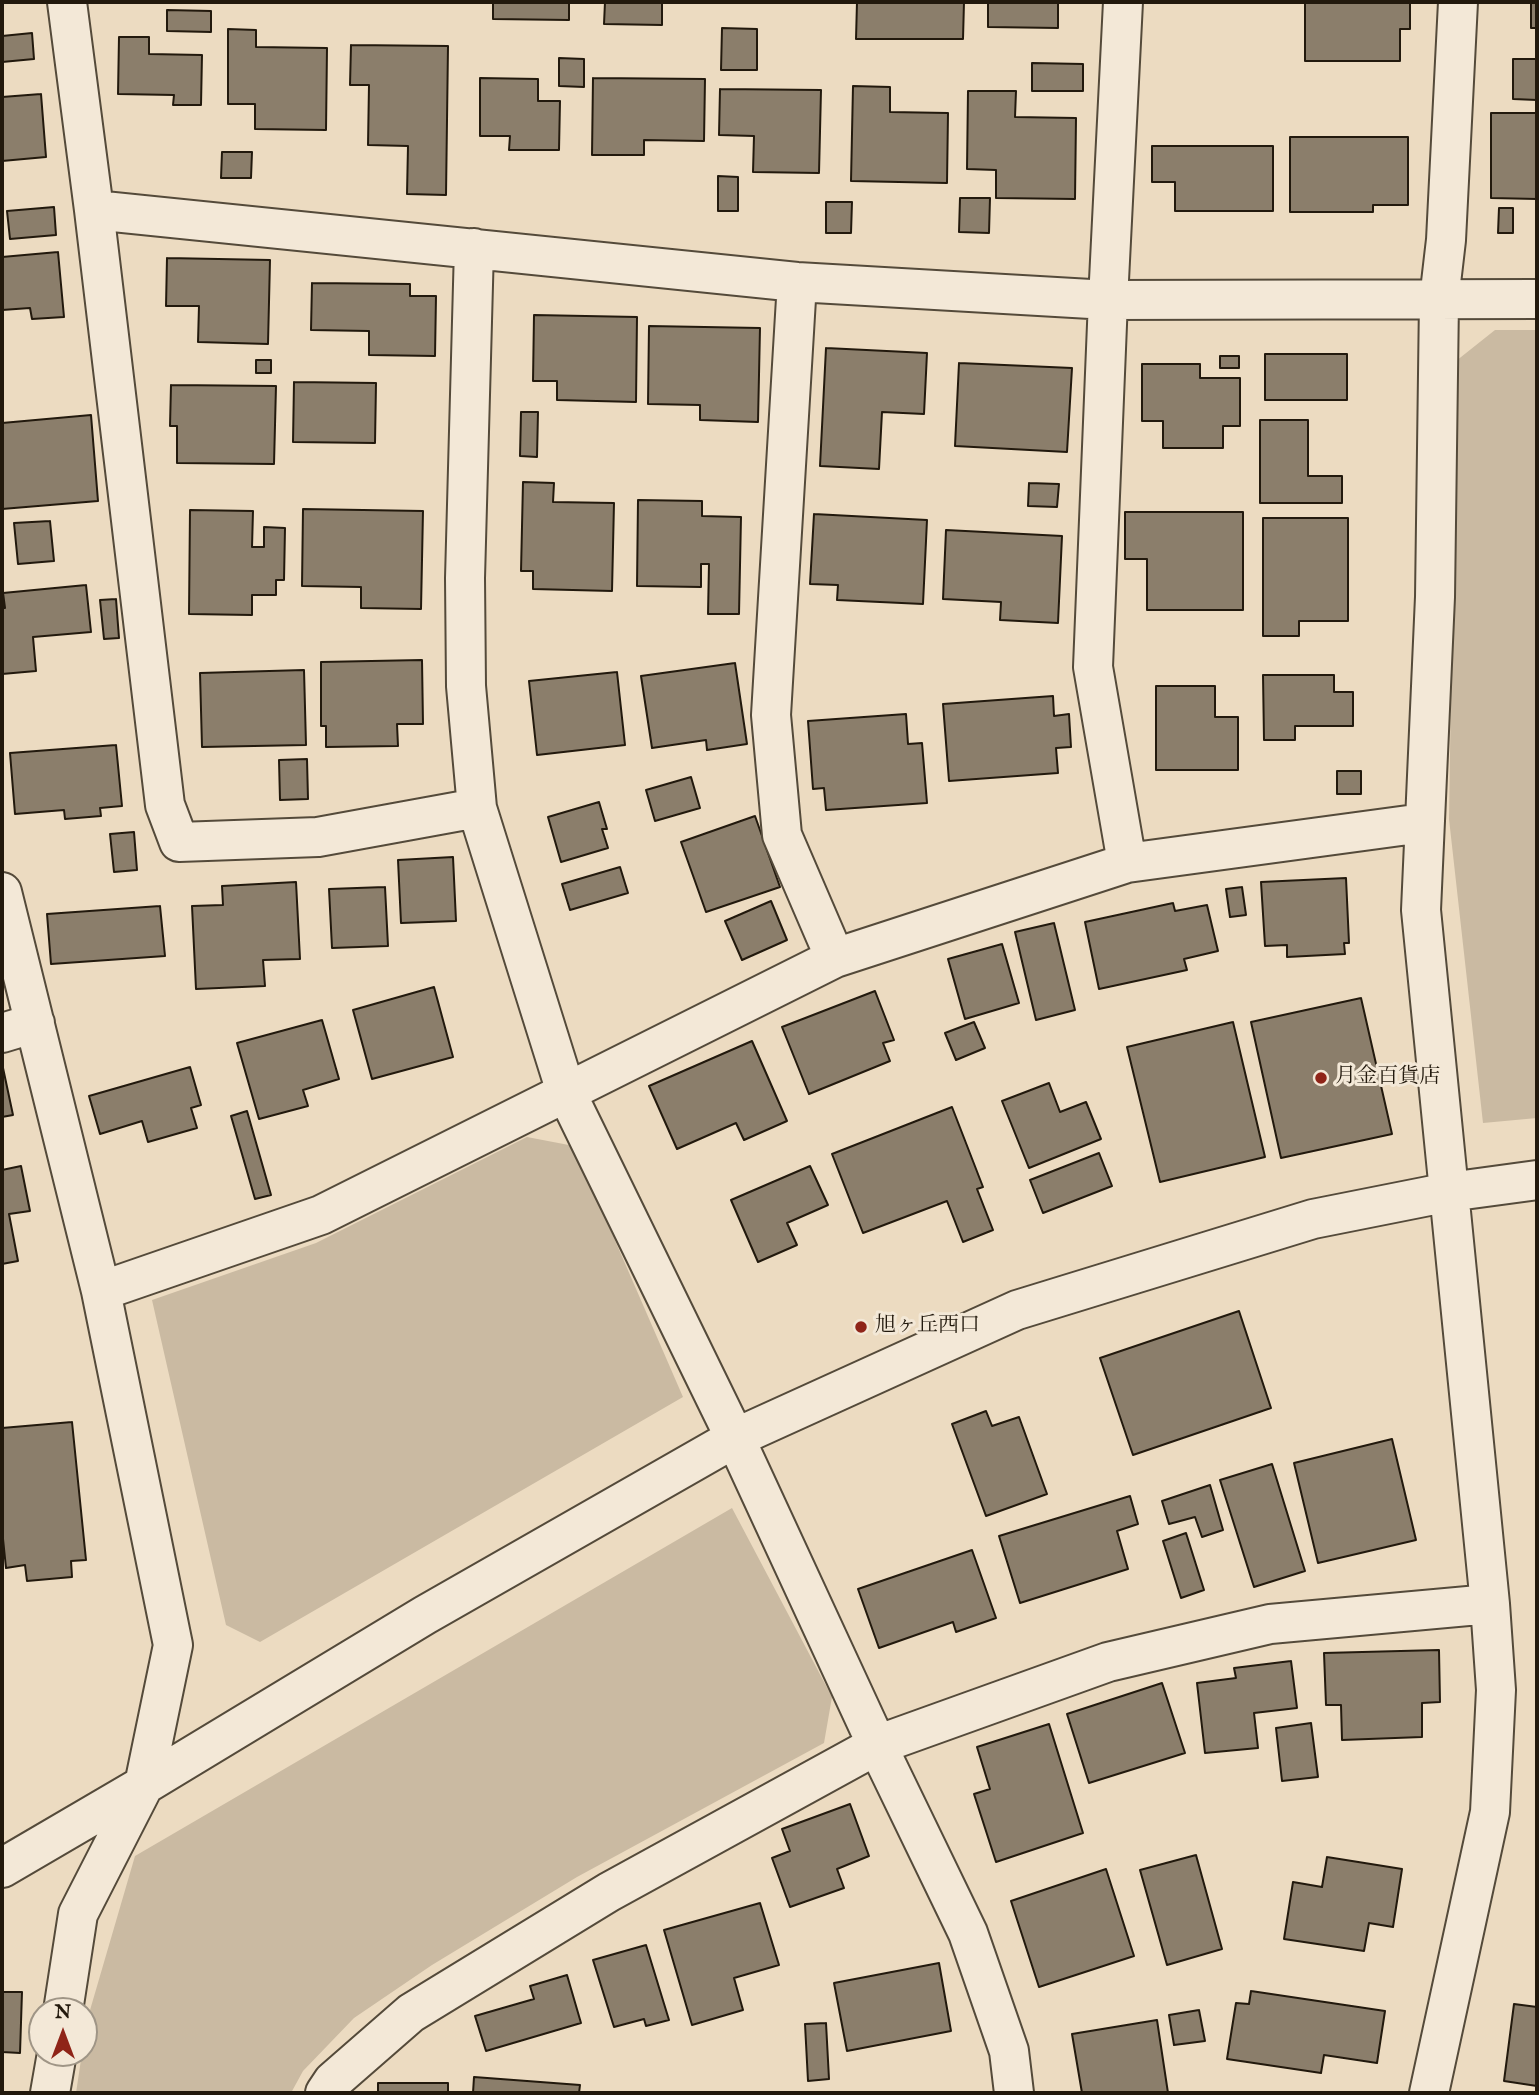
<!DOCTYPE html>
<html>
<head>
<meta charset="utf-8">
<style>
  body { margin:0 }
  #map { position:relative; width:1539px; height:2095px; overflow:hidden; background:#ecdbc1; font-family:"IM FELL English",serif }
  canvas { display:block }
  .frame { position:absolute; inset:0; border:4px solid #22190d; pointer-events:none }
  .north { position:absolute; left:28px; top:1997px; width:70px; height:70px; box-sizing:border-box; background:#f3e8d7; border:2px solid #9f9586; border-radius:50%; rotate:0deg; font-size:19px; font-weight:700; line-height:28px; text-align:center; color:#22190d }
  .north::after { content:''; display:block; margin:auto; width:24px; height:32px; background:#8f2418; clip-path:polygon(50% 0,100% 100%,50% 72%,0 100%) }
</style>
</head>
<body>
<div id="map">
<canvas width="1539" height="2095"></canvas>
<div class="frame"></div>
<div class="north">N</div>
</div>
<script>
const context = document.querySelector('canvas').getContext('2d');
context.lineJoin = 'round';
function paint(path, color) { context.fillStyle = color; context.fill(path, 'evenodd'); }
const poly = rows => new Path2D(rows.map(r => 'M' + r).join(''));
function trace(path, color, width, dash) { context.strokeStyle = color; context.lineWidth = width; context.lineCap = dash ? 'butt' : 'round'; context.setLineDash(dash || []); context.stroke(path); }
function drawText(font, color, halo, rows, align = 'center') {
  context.font = font + ' "IM FELL English","Noto Serif JP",serif'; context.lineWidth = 6; context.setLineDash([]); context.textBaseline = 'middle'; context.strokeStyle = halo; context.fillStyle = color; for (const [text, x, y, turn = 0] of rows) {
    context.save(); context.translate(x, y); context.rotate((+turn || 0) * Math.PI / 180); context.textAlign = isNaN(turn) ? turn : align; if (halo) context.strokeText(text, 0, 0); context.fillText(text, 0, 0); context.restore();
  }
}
const green = poly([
  [1495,330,1537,330,1537,1118,1483,1123,1449,819,1456,361],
  [527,1137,574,1146,683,1397,260,1642,226,1625,152,1300,316,1243],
  [732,1508,832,1697,824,1743,577,1877,432,1965,354,2018,303,2071,291,2093,76,2093,82,2053,84,2053,88,2017,135,1856]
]);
const building = poly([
  [493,2,569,2,569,20,493,19,493,2],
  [605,2,662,2,662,25,604,24,605,2],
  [857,2,964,2,963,39,856,39,857,2],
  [988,2,1078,2,1058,3,1058,28,988,27,988,2],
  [1305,2,1410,2,1410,29,1400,29,1400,61,1305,61,1305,2],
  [1531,2,1537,2,1537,28,1531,28,1531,2],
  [167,10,211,11,211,32,167,31,167,10],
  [722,28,757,29,757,70,721,70,722,28],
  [228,29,256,30,256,47,327,48,326,130,255,129,255,104,228,104,228,29],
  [32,33,34,59,2,62,2,36,32,33],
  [119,37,149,37,149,54,202,55,201,105,173,105,174,95,118,94,119,37],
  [351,45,448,46,446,195,407,194,408,146,368,145,369,85,350,85,351,45],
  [559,58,584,59,584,87,559,86,559,58],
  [1513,59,1537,59,1537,100,1513,99,1513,59],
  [1032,63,1083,64,1083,91,1032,91,1032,63],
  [480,78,538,79,538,101,560,101,559,150,509,150,510,136,480,136,480,78],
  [593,78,705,79,704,141,644,140,644,155,592,155,593,78],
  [853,86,890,87,890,112,948,113,947,183,851,181,853,86],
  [720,89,821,90,819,173,753,172,754,136,719,135,720,89],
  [968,91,1016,91,1015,117,1076,118,1075,199,996,198,996,170,967,169,968,91],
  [41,94,46,157,2,161,2,97,41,94],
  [1491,113,1537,113,1537,199,1491,198,1491,113],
  [1290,137,1408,137,1408,205,1373,205,1373,212,1290,212,1290,137],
  [1152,146,1273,146,1273,211,1175,211,1175,182,1152,182,1152,146],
  [222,152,252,152,251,178,221,178,222,152],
  [718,176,738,177,738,211,718,211,718,176],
  [960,198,990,198,989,233,959,232,960,198],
  [826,202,852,202,851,233,826,233,826,202],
  [54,207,56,235,10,239,7,211,54,207],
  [1499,208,1513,208,1513,233,1498,233,1499,208],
  [58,252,64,317,32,319,30,308,2,310,2,257,58,252],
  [167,258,270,260,268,344,198,342,199,306,166,306,167,258],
  [312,283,410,284,410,296,436,296,435,356,369,355,369,331,311,330,312,283],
  [534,315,637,317,636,402,557,400,557,381,533,381,534,315],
  [649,326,760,328,758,422,700,420,700,405,648,404,649,326],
  [826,348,927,353,924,414,882,412,879,469,820,466,826,348],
  [1265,354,1347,354,1347,400,1265,400,1265,354],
  [1220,356,1239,356,1239,368,1220,368,1220,356],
  [256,360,271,360,271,373,256,373,256,360],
  [959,363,1072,368,1067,452,955,446,959,363],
  [1142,364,1200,364,1200,378,1240,378,1240,426,1223,426,1223,448,1163,448,1163,421,1142,421,1142,364],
  [294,382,376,383,375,443,293,442,294,382],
  [171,385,276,386,274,464,177,463,177,426,170,426,171,385],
  [521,412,538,412,537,457,520,456,521,412],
  [91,415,98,501,2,509,2,423,91,415],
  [1260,420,1308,420,1308,476,1342,476,1342,503,1260,503,1260,420],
  [523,482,554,483,553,502,614,503,612,591,533,589,533,571,521,571,523,482],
  [1029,483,1059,484,1057,507,1028,506,1029,483],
  [638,500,702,501,702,516,741,517,739,614,708,614,709,564,701,564,701,587,637,586,638,500],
  [303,509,423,511,421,609,361,608,361,587,302,586,303,509],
  [190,510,253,511,252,547,264,547,264,527,285,528,284,580,276,580,276,595,252,595,252,615,189,614,190,510],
  [1125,512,1243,512,1243,610,1147,610,1147,559,1125,559,1125,512],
  [814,514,927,520,923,604,837,600,838,585,810,584,814,514],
  [1263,518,1348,518,1348,621,1299,621,1299,636,1263,636,1263,518],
  [50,521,54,561,18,564,14,523,50,521],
  [946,530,1062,536,1058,623,1000,620,1001,602,943,599,946,530],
  [86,585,91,632,33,637,36,671,2,674,2,608,5,608,3,593,86,585],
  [116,599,119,638,104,639,100,600,116,599],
  [422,660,423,724,397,724,398,746,326,747,326,726,321,726,321,662,422,660],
  [735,663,747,744,707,750,706,740,652,748,641,676,735,663],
  [304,670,306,745,202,747,200,673,304,670],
  [617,672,625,745,537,755,529,681,617,672],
  [1263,675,1334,675,1334,692,1353,692,1353,726,1295,726,1295,740,1264,740,1263,675],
  [1156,686,1215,686,1215,717,1238,717,1238,770,1156,770,1156,686],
  [1053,696,1054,716,1069,714,1071,747,1056,748,1058,773,949,781,943,704,1053,696],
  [906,714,908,744,922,743,927,803,826,810,824,788,813,789,808,721,906,714],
  [116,745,122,806,100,808,101,816,65,819,64,810,15,814,10,753,116,745],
  [307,759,308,799,280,800,279,760,307,759],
  [1337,771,1361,771,1361,794,1337,794,1337,771],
  [691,777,700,808,655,821,646,790,691,777],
  [599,802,607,829,602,829,608,848,561,862,548,817,599,802],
  [755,816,780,887,706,912,681,842,755,816],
  [134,832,137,870,114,872,110,834,134,832],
  [453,857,456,921,401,923,398,860,453,857],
  [620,867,628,893,570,910,562,884,620,867],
  [1346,878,1349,943,1344,943,1345,954,1287,957,1287,945,1265,946,1261,882,1346,878],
  [296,882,300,959,263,960,265,986,196,989,192,906,223,905,222,886,296,882],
  [385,887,388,946,332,948,329,889,385,887],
  [1242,887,1246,915,1230,917,1226,889,1242,887],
  [771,901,787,940,742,960,725,921,771,901],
  [1173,903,1175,911,1207,905,1218,951,1184,959,1187,970,1099,989,1085,922,1173,903],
  [160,906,165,956,51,964,47,914,160,906],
  [1054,923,1075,1010,1036,1020,1015,932,1054,923],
  [1002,944,1019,1003,965,1019,948,959,1002,944],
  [434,987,453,1057,372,1079,353,1010,434,987],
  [875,991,894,1040,883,1043,890,1061,809,1094,782,1027,875,991],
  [1361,998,1392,1134,1281,1158,1251,1022,1361,998],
  [322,1020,339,1079,303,1090,308,1106,259,1119,237,1043,322,1020],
  [974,1022,985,1048,956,1060,945,1033,974,1022],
  [1233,1022,1265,1157,1160,1182,1127,1047,1233,1022],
  [752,1041,787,1121,744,1140,736,1123,677,1149,649,1086,752,1041],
  [190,1067,201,1105,191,1108,197,1128,148,1142,142,1121,100,1134,89,1096,190,1067],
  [2,1068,3,1068,13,1115,2,1117,2,1068],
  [1049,1083,1060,1112,1086,1102,1101,1139,1029,1168,1002,1101,1049,1083],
  [952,1107,983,1187,977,1189,993,1230,963,1242,947,1201,863,1233,832,1154,952,1107],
  [247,1111,271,1195,255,1199,231,1116,247,1111],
  [1099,1153,1112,1186,1043,1213,1030,1180,1099,1153],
  [21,1166,30,1211,9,1214,18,1261,2,1264,2,1170,21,1166],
  [810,1166,828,1205,787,1223,797,1245,758,1262,731,1200,810,1166],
  [1239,1311,1271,1408,1133,1455,1100,1358,1239,1311],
  [986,1411,992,1426,1019,1417,1047,1494,986,1516,952,1424,986,1411],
  [72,1422,86,1560,71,1561,72,1577,27,1581,25,1565,6,1568,2,1529,2,1428,72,1422],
  [1392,1439,1416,1540,1318,1563,1294,1463,1392,1439],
  [1272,1464,1305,1571,1254,1587,1220,1480,1272,1464],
  [1210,1485,1223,1530,1202,1537,1195,1517,1169,1524,1162,1501,1210,1485],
  [1130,1496,1138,1524,1117,1531,1128,1569,1020,1603,999,1536,1130,1496],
  [1186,1533,1204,1590,1181,1598,1163,1541,1186,1533],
  [972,1550,996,1618,956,1632,953,1622,879,1648,858,1589,972,1550],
  [1439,1650,1440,1702,1422,1703,1422,1737,1342,1740,1341,1705,1326,1705,1324,1653,1439,1650],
  [1291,1661,1297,1708,1254,1713,1258,1748,1205,1753,1197,1683,1236,1678,1234,1668,1291,1661],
  [1162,1683,1185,1753,1089,1783,1067,1714,1162,1683],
  [1311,1723,1318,1777,1282,1781,1276,1728,1311,1723],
  [1049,1724,1083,1833,996,1862,974,1794,990,1789,977,1747,1049,1724],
  [850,1804,869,1856,837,1869,844,1888,790,1907,772,1858,790,1851,782,1829,850,1804],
  [1196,1855,1222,1949,1167,1965,1140,1870,1196,1855],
  [1327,1857,1402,1869,1393,1927,1369,1923,1364,1951,1284,1939,1293,1882,1322,1887,1327,1857],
  [1106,1869,1134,1956,1039,1987,1011,1901,1106,1869],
  [760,1903,779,1965,734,1978,743,2010,692,2025,664,1930,760,1903],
  [646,1945,669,2020,646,2026,644,2019,614,2027,593,1960,646,1945],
  [939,1963,951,2031,847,2051,834,1983,939,1963],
  [567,1975,581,2023,486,2051,475,2016,534,1999,530,1986,567,1975],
  [1251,1991,1385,2011,1377,2063,1324,2055,1321,2073,1227,2059,1236,2003,1249,2004,1251,1991],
  [2,1992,22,1992,20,2053,2,2052,2,1992],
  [1514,2004,1537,2007,1537,2086,1504,2081,1514,2004],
  [1199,2010,1205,2041,1174,2045,1169,2015,1199,2010],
  [1157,2020,1168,2093,1082,2093,1072,2034,1157,2020],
  [826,2023,829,2079,808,2081,805,2024,826,2023],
  [474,2077,580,2085,579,2093,473,2093,474,2077],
  [378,2083,448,2083,448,2093,378,2093,378,2083]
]);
const minor = poly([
  [67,2,94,210,165,805,179,842,318,837,477,808],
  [1123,2,1108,300,1093,667,1127,863],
  [94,210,797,282,1108,300,1537,299],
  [474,248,465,578,466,686,477,808,566,1092,735,1438,877,1745,968,1933,1009,2051,1014,2093],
  [797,282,771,715,782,835,835,958],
  [2,892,101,1291,173,1645,144,1785,78,1914,63,2011],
  [2,1033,35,1023],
  [101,1291,321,1215,835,958,1127,863,1423,823],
  [2,1868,144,1785,425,1615,735,1438,1017,1310,1313,1219,1449,1192,1537,1180],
  [50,2093,57,2053],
  [325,2093,333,2081,411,2013,609,1892,877,1745,1108,1662,1270,1624,1490,1604],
  [1429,2093,1490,1812,1496,1690,1490,1604,1421,910,1435,597,1439,300,1446,240,1458,2]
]);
const markers = [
  [1321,1078,7,"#8f2418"],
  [861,1327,7,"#8f2418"]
];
const poiNames = [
  ["月金百貨店",1335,1078],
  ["旭ヶ丘西口",875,1327]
];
paint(green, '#cabaa2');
paint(building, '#8b7e6b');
trace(building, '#22190d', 2);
trace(minor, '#544a3a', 42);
trace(minor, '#f3e8d7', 38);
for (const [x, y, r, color] of markers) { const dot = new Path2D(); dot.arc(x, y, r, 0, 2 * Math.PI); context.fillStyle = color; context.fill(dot); trace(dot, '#f3e8d7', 2.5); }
drawText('21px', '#22190d', '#f3e8d7', poiNames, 'left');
</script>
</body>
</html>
